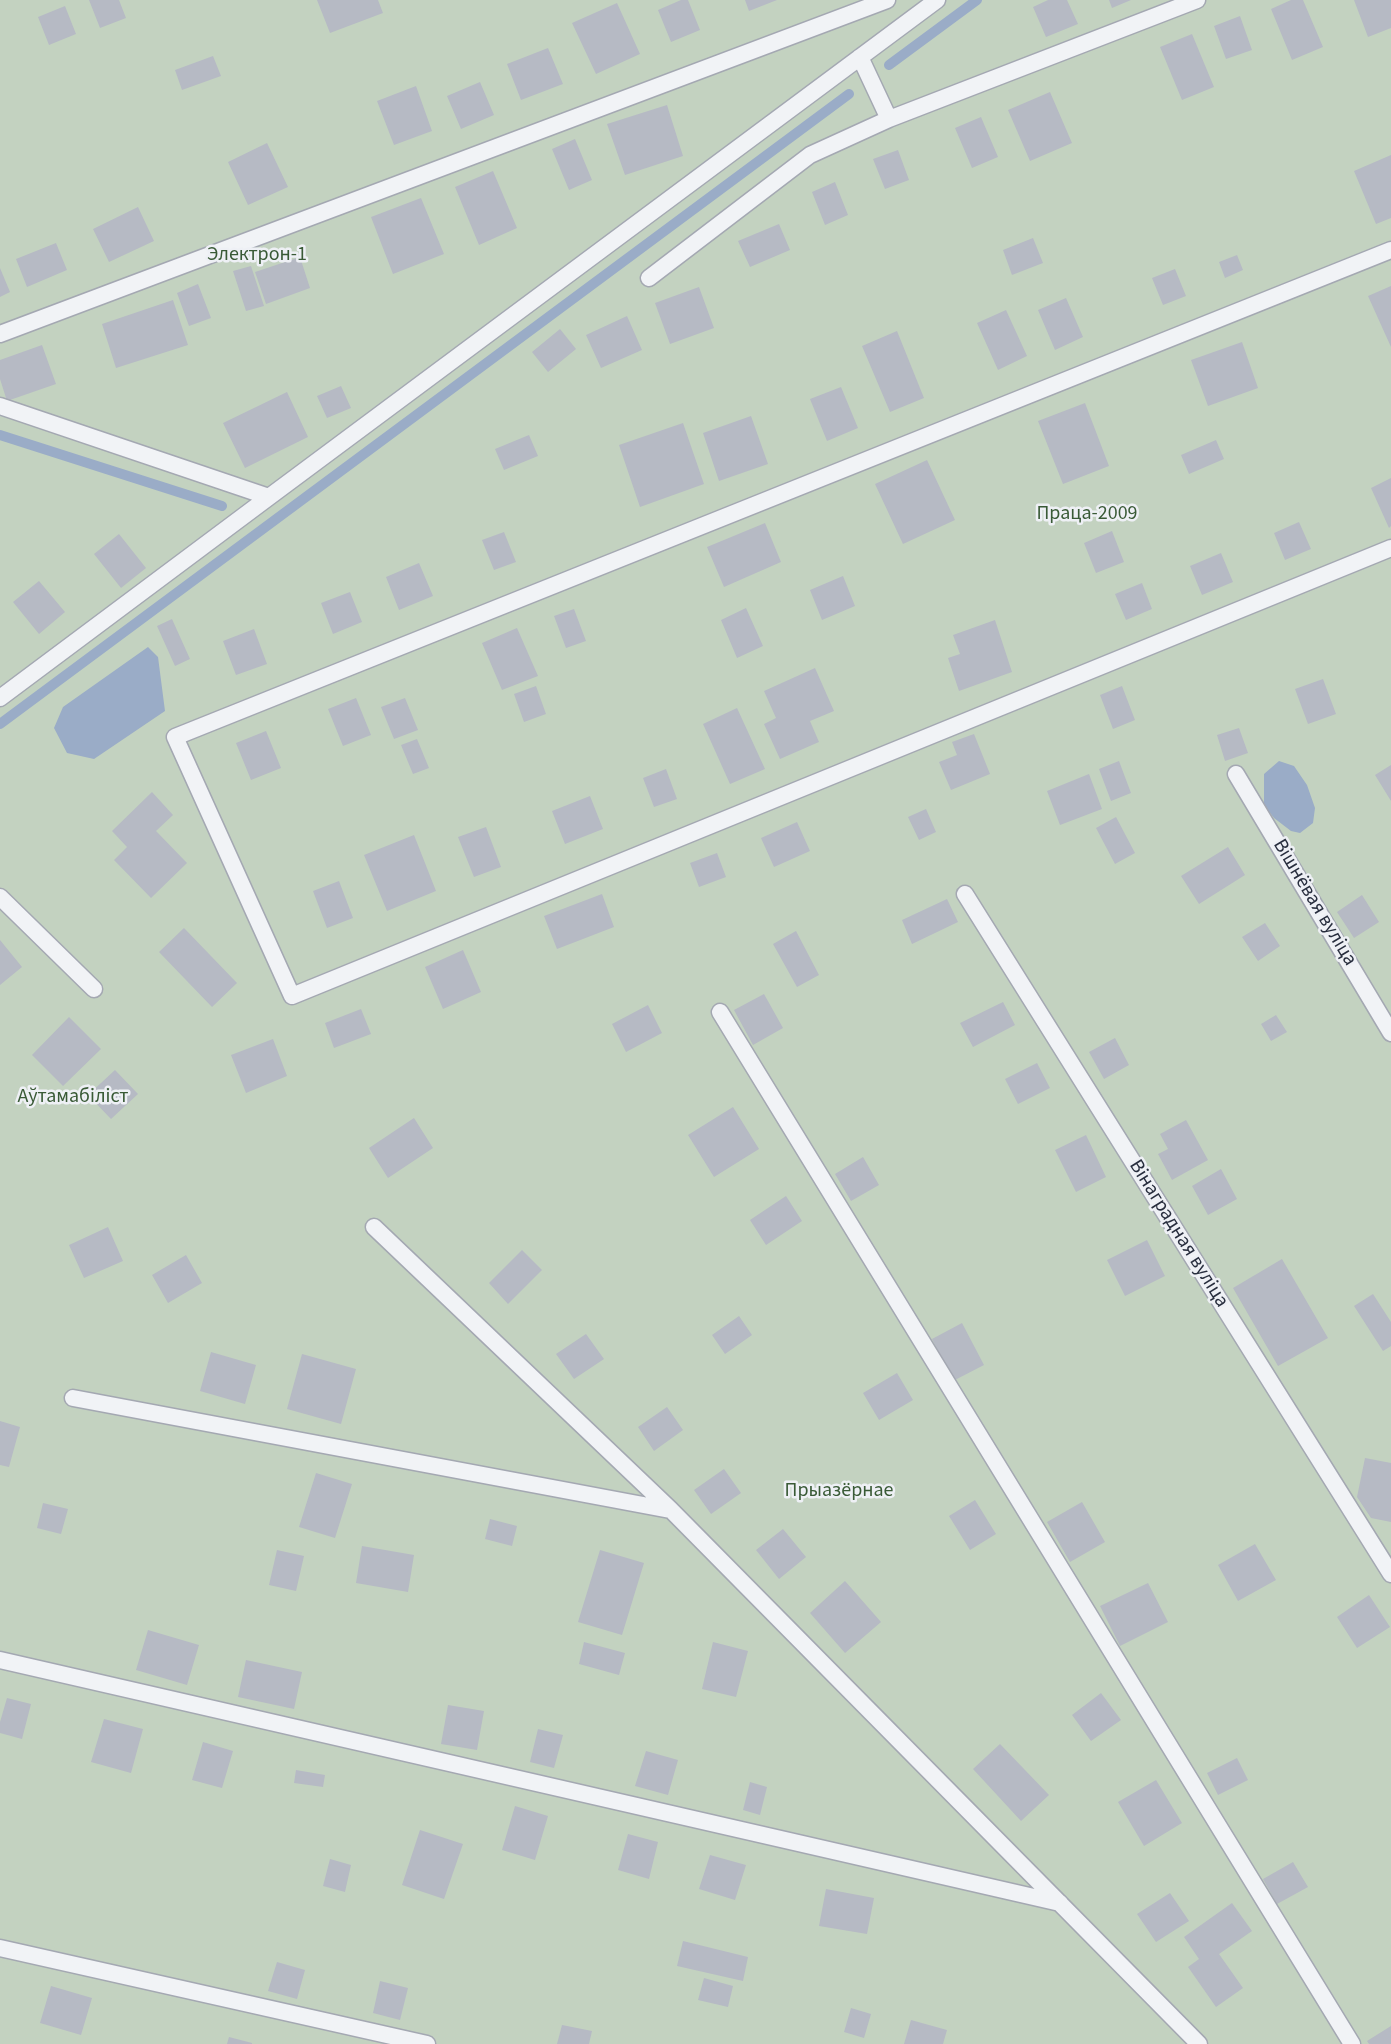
<!DOCTYPE html>
<html>
<head>
<meta charset="utf-8">
<style>
  body { margin:0 }
  canvas { display:block; background:#dfe1e8 }
</style>
</head>
<body>
<canvas width="1391" height="2044"></canvas>
<script>
const context = document.querySelector('canvas').getContext('2d');
context.lineJoin = 'round';
function paint(path, color) { context.fillStyle = color; context.fill(path, 'evenodd'); }
const poly = rows => new Path2D(rows.map(r => 'M' + r).join(''));
function trace(path, color, width, dash) { context.strokeStyle = color; context.lineWidth = width; context.lineCap = dash ? 'butt' : 'round'; context.setLineDash(dash || []); context.stroke(path); }
function drawText(font, color, halo, rows, align = 'center') {
  context.font = font + ' "Source Sans 3",sans-serif'; context.lineWidth = 5; context.setLineDash([]); context.textBaseline = 'middle'; context.strokeStyle = halo; context.fillStyle = color; for (const [text, x, y, turn = 0] of rows) {
    context.save(); context.translate(x, y); context.rotate((+turn || 0) * Math.PI / 180); context.textAlign = isNaN(turn) ? turn : align; if (halo) context.strokeText(text, 0, 0); context.fillText(text, 0, 0); context.restore();
  }
}
const green = poly([
  [0,0,1391,0,1391,2044,0,2044]
]);
const water = poly([
  [148,647,158,657,165,711,94,759,67,753,54,728,63,707],
  [1279,761,1294,766,1307,785,1315,808,1313,823,1300,833,1291,831,1274,818,1264,805,1264,774]
]);
const stream = poly([
  [889,65,977,0],
  [0,435,222,506],
  [0,724,849,94]
]);
const building = poly([
  [89,0,119,0,126,18,100,28],
  [317,0,378,0,383,13,330,33],
  [681,0,688,0,700,30,671,42,658,10],
  [745,0,777,0,749,11],
  [1048,0,1067,0,1078,24,1046,37,1033,7],
  [1109,0,1131,0,1112,8],
  [1291,0,1303,0,1323,47,1292,60,1271,9],
  [1354,0,1391,0,1391,28,1368,37],
  [617,3,640,54,596,74,572,23],
  [65,6,76,34,49,45,38,17],
  [1240,16,1252,50,1226,59,1214,26],
  [1192,34,1214,87,1182,100,1160,47],
  [548,48,563,84,521,100,507,64],
  [213,56,221,76,182,90,175,70],
  [480,82,494,115,461,129,447,96],
  [416,86,432,131,394,145,377,101],
  [1050,92,1072,143,1030,161,1008,110],
  [667,105,683,156,625,175,607,124],
  [981,117,998,157,972,168,955,128],
  [575,139,592,180,569,190,552,149],
  [267,143,288,187,248,205,228,162],
  [898,150,909,180,885,189,873,159],
  [1391,155,1391,218,1376,224,1354,171],
  [493,171,517,228,479,245,455,187],
  [835,182,848,215,825,225,812,192],
  [421,198,444,254,393,274,371,217],
  [138,207,154,241,109,262,93,229],
  [779,224,790,250,750,267,738,241],
  [1033,238,1043,263,1012,275,1003,250],
  [56,243,67,270,27,287,16,259],
  [1237,255,1243,270,1225,278,1219,262],
  [300,257,310,288,266,304,255,272],
  [251,266,264,306,246,311,233,271],
  [0,268,10,292,0,297],
  [1175,269,1186,296,1163,305,1152,278],
  [198,284,211,318,189,326,177,293],
  [1391,286,1391,347,1368,296],
  [699,287,714,328,670,344,655,303],
  [1066,298,1083,337,1055,350,1038,310],
  [173,300,188,345,116,368,102,324],
  [1006,310,1027,356,998,370,977,323],
  [627,316,642,350,601,368,586,335],
  [560,329,576,349,548,372,532,352],
  [897,331,924,398,890,412,862,346],
  [1242,342,1258,388,1208,406,1191,360],
  [42,345,56,384,7,401,0,379,0,360],
  [341,386,351,408,327,418,317,396],
  [841,387,858,428,827,441,810,399],
  [287,392,308,437,245,468,223,423],
  [1085,403,1109,466,1063,484,1038,421],
  [751,416,768,464,719,481,703,433],
  [683,423,704,484,640,507,619,445],
  [529,435,538,456,504,470,495,449],
  [1216,440,1224,459,1189,474,1181,455],
  [927,460,955,520,903,544,875,484],
  [1391,478,1391,526,1389,528,1371,488],
  [1299,522,1311,549,1285,560,1274,533],
  [765,523,781,562,724,587,707,547],
  [1112,531,1124,562,1096,573,1084,543],
  [504,532,516,562,494,570,482,540],
  [119,534,146,568,121,588,94,554],
  [1221,553,1233,582,1202,595,1190,566],
  [419,563,433,596,399,610,386,577],
  [843,576,855,606,822,620,810,590],
  [39,581,65,612,39,634,13,602],
  [1142,583,1152,609,1126,620,1115,594],
  [350,592,362,622,333,634,321,603],
  [746,608,763,646,737,658,721,620],
  [574,609,586,641,566,648,554,616],
  [172,619,190,659,175,666,157,626],
  [995,620,1012,672,959,691,948,658,960,654,953,635],
  [517,628,538,676,502,690,482,643],
  [254,629,267,664,236,675,223,641],
  [815,668,834,711,810,721,819,742,780,759,764,724,776,718,764,691],
  [1323,679,1336,714,1308,724,1295,689],
  [536,686,546,714,524,722,514,694],
  [1122,686,1135,720,1113,729,1100,695],
  [356,698,371,735,343,746,328,709],
  [405,698,418,730,394,739,381,707],
  [737,708,765,769,730,784,703,724],
  [1239,728,1248,753,1225,761,1217,735],
  [266,731,281,768,251,780,236,743],
  [974,734,990,774,951,790,939,762,957,755,952,742],
  [417,739,429,768,413,774,401,745],
  [1119,761,1131,793,1111,801,1099,769],
  [1391,765,1391,801,1375,775],
  [666,769,677,799,654,807,643,778],
  [1089,774,1102,809,1060,825,1047,791],
  [152,792,173,815,156,831,187,863,151,898,114,860,127,847,112,831],
  [590,796,603,829,565,844,552,811],
  [926,809,936,832,919,840,908,817],
  [1116,817,1135,853,1115,864,1096,828],
  [797,822,810,851,774,867,761,838],
  [486,827,501,867,474,877,458,837],
  [414,835,436,891,387,911,364,855],
  [1228,847,1245,875,1199,904,1181,876],
  [717,853,726,877,699,887,690,863],
  [339,881,353,918,327,928,313,891],
  [602,894,614,927,557,949,544,916],
  [1362,895,1379,922,1354,938,1337,912],
  [947,899,958,922,912,944,902,920],
  [1265,923,1280,946,1258,961,1242,937],
  [184,928,237,983,212,1007,159,952],
  [796,931,819,975,797,987,773,944],
  [0,940,22,967,0,985],
  [463,950,481,992,443,1009,425,967],
  [764,994,783,1028,753,1045,734,1010],
  [1003,1002,1015,1025,973,1047,960,1023],
  [648,1005,662,1033,626,1052,612,1024],
  [361,1009,371,1034,334,1048,325,1023],
  [1276,1015,1287,1032,1271,1041,1261,1024],
  [69,1017,101,1049,63,1086,32,1055],
  [1115,1038,1129,1065,1104,1079,1089,1052],
  [273,1039,287,1076,246,1093,231,1055],
  [1037,1063,1050,1088,1018,1104,1005,1079],
  [115,1070,138,1094,111,1119,88,1095],
  [733,1107,759,1149,714,1177,688,1135],
  [414,1118,433,1148,388,1178,369,1148],
  [1186,1120,1208,1160,1172,1180,1158,1154,1168,1149,1160,1134],
  [1086,1135,1106,1177,1076,1192,1055,1150],
  [863,1157,879,1185,851,1201,835,1174],
  [1221,1169,1237,1199,1208,1215,1192,1186],
  [786,1196,802,1221,766,1245,750,1220],
  [108,1227,123,1261,84,1278,69,1245],
  [1147,1240,1165,1276,1125,1296,1107,1260],
  [522,1250,542,1270,508,1304,489,1283],
  [186,1255,202,1283,168,1303,152,1275],
  [1282,1259,1328,1338,1278,1366,1233,1288],
  [1373,1294,1391,1322,1391,1346,1383,1351,1354,1306],
  [739,1316,752,1335,725,1354,712,1335],
  [962,1323,984,1365,953,1381,932,1339],
  [586,1334,604,1359,574,1379,556,1354],
  [211,1352,256,1365,245,1404,200,1391],
  [302,1354,356,1369,341,1424,287,1409],
  [897,1373,913,1400,879,1420,863,1393],
  [667,1407,683,1430,654,1451,638,1427],
  [0,1421,20,1427,9,1467,0,1465],
  [1365,1458,1391,1463,1391,1522,1371,1518,1357,1497],
  [724,1469,741,1493,711,1514,694,1490],
  [316,1473,352,1484,335,1538,299,1527],
  [975,1500,996,1534,970,1550,949,1516],
  [1082,1502,1105,1542,1070,1562,1047,1522],
  [43,1503,68,1509,61,1534,37,1528],
  [490,1519,517,1526,512,1546,485,1539],
  [783,1529,806,1557,779,1579,756,1550],
  [1255,1544,1276,1580,1238,1601,1218,1565],
  [362,1546,414,1555,408,1592,356,1583],
  [277,1550,304,1556,296,1591,269,1585],
  [600,1550,644,1563,622,1635,578,1622],
  [845,1581,881,1622,845,1653,810,1613],
  [1148,1583,1168,1622,1120,1646,1100,1606],
  [1369,1595,1390,1627,1357,1648,1337,1617],
  [148,1630,199,1645,187,1685,136,1670],
  [584,1642,625,1653,619,1675,579,1664],
  [713,1642,748,1651,736,1697,702,1689],
  [246,1660,302,1672,294,1709,238,1697],
  [1101,1693,1121,1720,1091,1741,1072,1715],
  [7,1698,31,1704,22,1739,0,1733,0,1722],
  [448,1705,484,1711,477,1750,441,1744],
  [104,1719,143,1729,131,1773,91,1762],
  [538,1729,563,1735,554,1768,530,1762],
  [203,1742,233,1751,222,1788,192,1780],
  [1000,1744,1049,1795,1021,1821,973,1769],
  [646,1751,678,1760,668,1795,635,1786],
  [1237,1758,1248,1780,1218,1795,1207,1773],
  [296,1770,325,1775,323,1787,294,1783],
  [1156,1780,1182,1823,1144,1846,1118,1802],
  [750,1782,767,1787,760,1815,743,1810],
  [515,1806,548,1816,535,1860,502,1850],
  [420,1830,463,1844,444,1899,402,1885],
  [628,1834,658,1842,649,1879,618,1870],
  [710,1855,746,1865,735,1900,699,1889],
  [330,1859,351,1865,345,1892,323,1886],
  [1293,1862,1308,1887,1277,1904,1263,1879],
  [826,1889,874,1898,867,1934,819,1926],
  [1170,1893,1189,1921,1156,1942,1137,1914],
  [1232,1903,1252,1931,1219,1954,1243,1988,1216,2007,1188,1967,1199,1959,1184,1937],
  [683,1941,748,1957,743,1981,677,1966],
  [277,1962,305,1970,297,1999,268,1991],
  [704,1978,733,1986,728,2007,698,2000],
  [380,1981,408,1988,400,2020,373,2013],
  [51,1986,92,1998,81,2035,40,2023],
  [851,2008,871,2014,864,2038,844,2032],
  [911,2020,947,2030,943,2044,904,2044],
  [562,2025,592,2031,589,2044,557,2044],
  [1391,2026,1391,2044,1369,2044,1367,2041],
  [229,2037,252,2043,252,2044,227,2044]
]);
const service = poly([
  [889,119,1197,0],
  [1391,250,175,737,292,996,1391,548],
  [649,278,810,155,889,119,860,57],
  [0,334,887,0],
  [0,406,269,497,937,0],
  [0,698,269,497],
  [1236,774,1391,1033],
  [965,894,1391,1574],
  [0,897,94,989],
  [720,1012,1352,2044],
  [374,1227,671,1510,1199,2044],
  [73,1398,670,1510],
  [0,1660,1060,1903],
  [0,1948,427,2044]
]);
const parkNames = [
  ["Электрон-1",257,256],
  ["Праца-2009",1087,515],
  ["Аўтамабіліст",73,1098],
  ["Прыазёрнае",839,1492]
];
const streetNames = [
  ["Вішнёвая вуліца",1314,903,59],
  ["Вінаградная вуліца",1178,1234,58]
];
paint(green, '#c3d2c0');
paint(water, '#9aacc7');
trace(stream, '#9aacc7', 10);
paint(building, '#b6bac4');
trace(service, '#a4a8b2', 19);
trace(service, '#f1f3f6', 16);
drawText('20px', '#395a36', '#eef0f5', parkNames);
drawText('20px', '#282e3e', '#eef0f5', streetNames);
</script>
</body>
</html>
